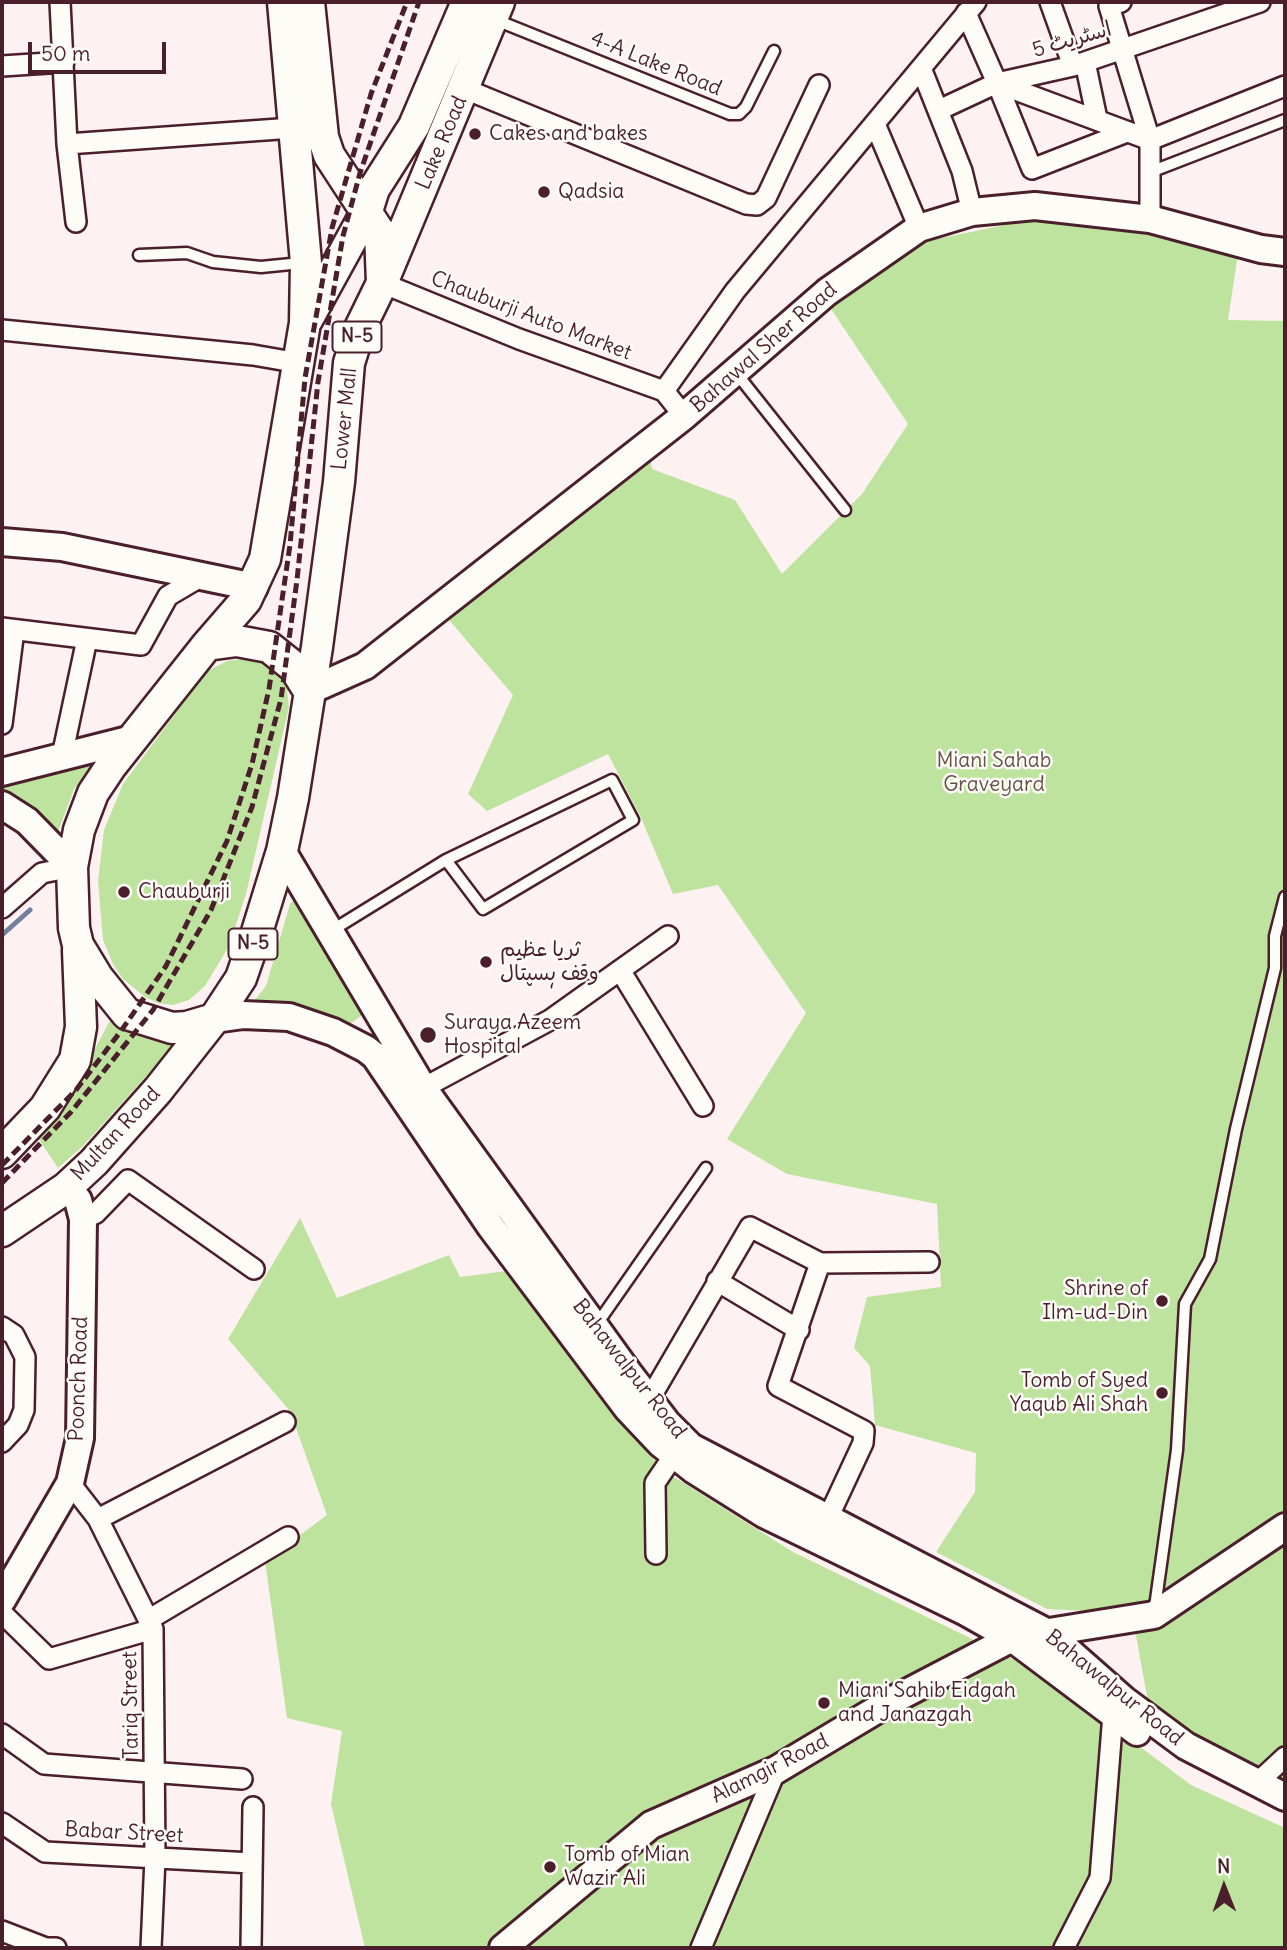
<!DOCTYPE html>
<html>
<head>
<meta charset="utf-8">
<style>
  body { margin:0 }
  #map { position:relative; width:1287px; height:1950px; overflow:hidden; background:#fdf1f1; font-family:Delius,sans-serif }
  canvas { display:block }
  .frame { position:absolute; inset:0; border:4px solid #4a1f2b; pointer-events:none }
  .north { position:absolute; left:1189px; top:1852px; width:70px; height:70px; -webkit-text-stroke:5px #fdfcf7; paint-order:stroke; rotate:359deg; font-size:19px; font-weight:700; line-height:28px; text-align:center; color:#4a1f2b }
  .north::after { content:''; display:block; margin:auto; width:24px; height:32px; background:#4a1f2b; clip-path:polygon(50% 0,100% 100%,50% 72%,0 100%) }
  .scale { position:absolute; left:28px; top:42px; width:138px; height:32px; box-sizing:border-box; border:4px solid #4a1f2b; border-top:0; padding-left:9px; font-size:21px; line-height:24px; white-space:nowrap; color:#4a1f2b; -webkit-text-stroke:5px #fdfcf7; paint-order:stroke }
</style>
</head>
<body>
<div id="map">
<canvas width="1287" height="1950"></canvas>
<div class="frame"></div>
<div class="north">N</div>
<div class="scale">50 m</div>
</div>
<script>
const context = document.querySelector('canvas').getContext('2d');
context.lineJoin = 'round';
function paint(path, color) { context.fillStyle = color; context.fill(path, 'evenodd'); }
const poly = rows => new Path2D(rows.map(r => 'M' + r).join(''));
function trace(path, color, width, dash) { context.strokeStyle = color; context.lineWidth = width; context.lineCap = dash ? 'butt' : 'round'; context.setLineDash(dash || []); context.stroke(path); }
function drawText(font, color, halo, rows, align = 'center') {
  context.font = font + ' Delius,"Playpen Sans Arabic",sans-serif'; context.lineWidth = 5; context.setLineDash([]); context.textBaseline = 'middle'; context.strokeStyle = halo; context.fillStyle = color; for (const [text, x, y, turn = 0] of rows) {
    context.save(); context.translate(x, y); context.rotate((+turn || 0) * Math.PI / 180); context.textAlign = isNaN(turn) ? turn : align; if (halo) context.strokeText(text, 0, 0); context.fillText(text, 0, 0); context.restore();
  }
}
const green = poly([
  [1034,219,1240,240,1228,320,1285,321,1285,1781,1224,1752,1148,1702,1132,1613,1047,1609,936,1552,975,1492,976,1453,875,1425,870,1366,854,1348,867,1297,941,1287,937,1204,787,1174,727,1139,806,1013,718,885,673,894,641,818,608,754,487,811,468,794,513,695,439,608,648,444,652,469,735,500,782,574,862,494,908,424,825,300,927,241],
  [258,657,278,669,286,681,289,707,246,894,229,946,205,986,189,1000,173,1005,158,1003,145,997,123,979,113,964,103,940,98,881,104,830,123,784,207,671,227,661],
  [104,752,74,789,58,832,34,809,2,790,2,777],
  [296,897,362,1015,346,1027,331,1016,310,1008,250,1006,266,986,290,904],
  [116,1019,166,1041,171,1045,169,1051,83,1146,58,1168,34,1132,86,1066,109,1022],
  [300,1218,337,1298,449,1255,460,1277,507,1271,601,1400,663,1470,793,1552,1040,1672,1191,1785,1285,1828,1285,1948,365,1948,331,1804,342,1731,287,1718,265,1561,327,1515,290,1411,228,1339]
]);
const stream = poly([
  [2,935,30,910]
]);
const lane = poly([
  [496,20,730,114,739,114,746,107,774,51],
  [1153,171,1285,120],
  [139,255,187,253,213,262,261,267,301,263],
  [737,374,845,510],
  [331,931,446,860,612,780,633,820,483,909,446,860],
  [597,1324,706,1168],
  [1155,1607,1177,1450,1185,1304,1210,1259,1236,1129,1275,968,1275,936,1285,897]
]);
const street = poly([
  [60,2,67,144,76,222],
  [1050,2,1073,66],
  [1121,2,1109,6,1150,140,1150,219],
  [966,13,997,83,1150,140,1285,86],
  [1085,62,1097,119],
  [2,66,64,62],
  [921,68,962,171,972,212],
  [997,83,1032,169,1127,132],
  [465,89,746,204,757,205,766,198,819,85],
  [939,110,997,83,1073,66,1260,2],
  [875,124,919,228],
  [67,144,293,128],
  [382,283,519,339,664,391],
  [2,330,253,355,299,363],
  [684,416,664,391,735,291,976,2],
  [2,628,141,645,168,596,202,576],
  [2,724,14,630],
  [62,756,87,639],
  [2,908,42,873,72,867],
  [620,970,703,1106],
  [423,1088,550,1020,668,936],
  [83,1219,96,1213,128,1180,254,1269],
  [820,1263,778,1386,864,1431,863,1443,828,1518],
  [717,1281,799,1330],
  [2,1327,14,1335,25,1357,24,1410,18,1425,2,1442],
  [649,1400,750,1227,820,1263,929,1262],
  [70,1483,98,1519,153,1629,155,1858,151,1948],
  [98,1519,285,1422],
  [656,1554,655,1483,674,1455],
  [2,1613,49,1659,153,1629],
  [148,1620,288,1537],
  [2,1734,44,1764,242,1779],
  [1257,1783,1285,1757],
  [2,1823,45,1852,252,1863],
  [2,1931,46,1948,56,1948],
  [251,1948,253,1807],
  [701,1948,776,1770],
  [1064,1948,1100,1878,1113,1714]
]);
const secondary = poly([
  [2,542,62,547,254,587],
  [309,691,365,666,684,416,827,292,919,228,972,212,1035,206,1150,219,1261,249,1285,252],
  [2,772,132,739],
  [2,805,27,821,72,867],
  [282,851,423,1088,630,1375,667,1423,691,1447,1048,1633,1124,1700,1186,1746,1285,1797],
  [214,1019,243,1015,289,1017,333,1032,366,1049,375,1056,491,1227,627,1408,661,1444,694,1470,764,1514,964,1611,1012,1638,1137,1732],
  [2,1600,70,1483,80,1438,83,1219,78,1200,66,1188],
  [503,1948,651,1825,776,1770,893,1700,1012,1638,1154,1615,1285,1527]
]);
const primary = poly([
  [385,276,499,2],
  [307,320,367,211,374,189,414,126,467,2],
  [207,645,246,600,265,559,305,323,306,263,283,2],
  [309,691,294,667,269,647,237,641,207,645,111,766,93,793,79,830,72,867,74,928,78,945,98,978,127,1014,172,1028,187,1027,214,1019,241,978,257,932,282,851,293,798,317,647,339,482,349,363,360,328,382,283,380,233,329,155,323,137,309,2],
  [2,1153,45,1108,75,1060,81,1027,78,950],
  [2,1231,66,1188,94,1162,158,1090,214,1019]
]);
const rail = poly([
  [2,1165,76,1090,121,1031,166,966,227,841,252,764,269,689,290,545,305,378,332,228,371,94,407,2],
  [2,1183,71,1112,153,1010,211,910,252,807,281,699,297,580,318,382,343,236,360,173,419,2]
]);
const markers = [
  [475,134,7,"#4a1f2b"],
  [544,192,7,"#4a1f2b"],
  [124,892,7,"#4a1f2b"],
  [486,962,7,"#4a1f2b"],
  [428,1035,9,"#4a1f2b"],
  [1162,1301,7,"#4a1f2b"],
  [1162,1393,7,"#4a1f2b"],
  [824,1703,7,"#4a1f2b"],
  [550,1867,7,"#4a1f2b"]
];
const shields = [
  [357,337,49],
  [253,944,49]
];
const shieldNames = [
  ["N-5",357,337],
  ["N-5",253,944]
];
const streetNames = [
  ["اسٹریٹ 5",1072,40,-16],
  ["4-A Lake Road",656,64,22],
  ["Lake Road",442,143,-67],
  ["Chauburji Auto Market",531,316,21],
  ["Bahawal Sher Road",764,348,-41],
  ["Lower Mall",345,419,-84],
  ["Multan Road",116,1134,-47],
  ["Bahawalpur Road",629,1369,52],
  ["Poonch Road",79,1379,-88],
  ["Bahawalpur Road",1114,1688,39],
  ["Tariq Street",131,1705,-91],
  ["Alamgir Road",770,1769,-27],
  ["Babar Street",124,1833,3]
];
const poiNames = [
  ["Cakes and bakes",489,134],
  ["Qadsia",558,192],
  ["Chauburji",138,892],
  ["ثریا عظیم",500,950],
  ["وقف ہسپتال",500,974],
  ["Suraya Azeem",444,1023],
  ["Hospital",444,1047],
  ["Shrine of",1148,1289,"right"],
  ["Ilm-ud-Din",1148,1313,"right"],
  ["Tomb of Syed",1148,1381,"right"],
  ["Yaqub Ali Shah",1148,1405,"right"],
  ["Miani Sahib Eidgah",838,1691],
  ["and Janazgah",838,1715],
  ["Tomb of Mian",564,1855],
  ["Wazir Ali",564,1879]
];
const parkNames = [
  ["Miani Sahab",994,761],
  ["Graveyard",994,785]
];
paint(green, '#bde39e');
trace(stream, '#727f9d', 5);
trace(lane, '#4a1f2b', 15);
trace(street, '#4a1f2b', 24);
trace(secondary, '#4a1f2b', 32);
trace(primary, '#4a1f2b', 35);
trace(lane, '#fdfcf7', 10);
trace(street, '#fdfcf7', 19);
trace(secondary, '#fdfcf7', 26);
trace(primary, '#fdfcf7', 30);
trace(rail, '#4a1f2b', 5, [10, 5]);
for (const [x, y, r, color] of markers) { const dot = new Path2D(); dot.arc(x, y, r, 0, 2 * Math.PI); context.fillStyle = color; context.fill(dot); trace(dot, '#fdfcf7', 2.5); }
for (const [x, y, w] of shields) { const box = new Path2D(); box.roundRect(x - w / 2, y - 15.5, w, 31, 5); context.fillStyle = '#fdfcf7'; context.fill(box); trace(box, '#4a1f2b', 2); }
drawText('bold 19px', '#4a1f2b', null, shieldNames);
drawText('21px', '#4a1f2b', '#fdfcf7', streetNames);
drawText('21px', '#4a1f2b', '#fdfcf7', poiNames, 'left');
drawText('21px', '#675048', '#fdfcf7', parkNames);
</script>
</body>
</html>
